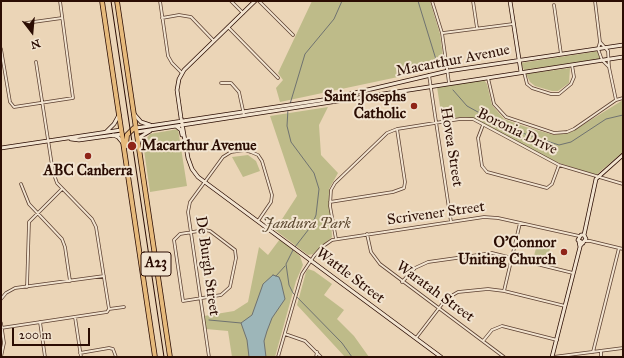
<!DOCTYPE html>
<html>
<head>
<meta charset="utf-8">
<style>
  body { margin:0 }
  #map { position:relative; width:624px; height:358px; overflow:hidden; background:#ebd5b7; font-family:"IM FELL Great Primer",serif }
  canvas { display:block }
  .frame { position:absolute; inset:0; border:2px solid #2b0d03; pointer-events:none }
  .north { position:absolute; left:12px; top:12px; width:40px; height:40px; -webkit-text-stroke:3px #f2e4d0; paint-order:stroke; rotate:164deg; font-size:11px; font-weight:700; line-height:16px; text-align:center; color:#2b0d03 }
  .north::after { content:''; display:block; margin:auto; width:14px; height:18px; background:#2b0d03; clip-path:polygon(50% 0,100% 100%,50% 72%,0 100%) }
  .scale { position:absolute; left:12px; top:328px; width:78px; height:18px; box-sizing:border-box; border:2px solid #2b0d03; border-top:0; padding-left:5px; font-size:12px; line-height:14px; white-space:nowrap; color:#2b0d03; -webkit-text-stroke:3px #f2e4d0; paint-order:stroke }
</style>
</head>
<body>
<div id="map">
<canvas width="624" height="358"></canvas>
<div class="frame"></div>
<div class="north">N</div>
<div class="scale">200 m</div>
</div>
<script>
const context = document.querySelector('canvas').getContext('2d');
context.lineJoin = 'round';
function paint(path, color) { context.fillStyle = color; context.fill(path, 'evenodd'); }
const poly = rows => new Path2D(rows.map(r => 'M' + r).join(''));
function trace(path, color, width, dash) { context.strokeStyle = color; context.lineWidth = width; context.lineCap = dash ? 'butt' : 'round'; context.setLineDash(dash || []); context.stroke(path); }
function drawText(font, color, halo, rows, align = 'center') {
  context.font = font + ' "IM FELL Great Primer",serif'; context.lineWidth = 4; context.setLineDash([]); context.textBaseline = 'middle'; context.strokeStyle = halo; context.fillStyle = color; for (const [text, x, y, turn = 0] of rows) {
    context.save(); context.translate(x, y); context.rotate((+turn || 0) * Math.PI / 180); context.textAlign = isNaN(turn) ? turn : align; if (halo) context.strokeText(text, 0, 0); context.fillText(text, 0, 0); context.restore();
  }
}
const green = poly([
  [312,1,430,1,440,34,444,64,431,70,280,102,276,88,283,80,278,73],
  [599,51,600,59,598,59,524,70,521,63],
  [570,68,569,83,558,91,552,91,535,86,530,82,526,74],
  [484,80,487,84,492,105,504,119,526,127,554,135,573,131,623,100,623,152,596,175,553,161,473,119,466,117,442,119,437,87],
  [328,107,319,125,321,155,338,173,329,189,332,237,313,254,308,255,275,230,297,196,270,116],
  [178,129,187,186,150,192,143,143,150,134],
  [248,155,256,161,260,171,243,177,232,157],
  [280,239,300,256,303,265,296,281,275,357,232,357,228,331,206,329,204,316,234,311,248,302,259,247,268,255],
  [537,245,550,249,546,262,533,259],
  [308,269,314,271,332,284,324,295,344,310,337,319,354,336,369,357,345,357,297,305,306,272]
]);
const water = poly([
  [273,275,279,277,281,282,285,299,272,318,267,331,264,341,266,357,249,357,247,340,241,323,252,315,263,284,273,275]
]);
const stream = poly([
  [418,1,438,66],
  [453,90,467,106,507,128,559,145,571,142,606,119,623,115],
  [290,104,305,54,334,19,342,1],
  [288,109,287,126,291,142,314,173,319,189,316,215,312,225,295,247],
  [293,250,286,264,289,285,293,293,342,343,352,357],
  [276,276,285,266],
  [209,320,241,323]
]);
const street = poly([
  [160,1,168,56,172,63,182,73],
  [231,1,243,13],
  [259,1,293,35],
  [432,1,442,33,449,83],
  [473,1,477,28],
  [595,1,600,42,598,49,602,60,609,67],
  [554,5,561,54],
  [162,18,179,15,191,17,214,41],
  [26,23,62,18],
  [228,27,278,78],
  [443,33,513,24],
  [600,42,608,51,609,67,616,100],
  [1,49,10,102,14,107,73,98,60,1],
  [524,72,527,84,532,88,551,94,559,94,571,84,574,77,572,65],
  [429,75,451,222],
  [488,78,494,104,506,117,554,133,567,132,574,129,616,100,623,98],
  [221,83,231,83,239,92,244,115],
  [483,125,478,138,482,166,487,172,547,188,552,184,559,165],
  [21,184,29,204,62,239,65,247,70,281],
  [330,202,393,192,404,188,405,182,397,129],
  [205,230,210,231,235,250,236,258,230,287,221,295,183,301,174,240,180,234,205,230],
  [367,234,371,252,380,264,504,357],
  [336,239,330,206,331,190,335,183,387,133,397,129,460,119,473,119,559,165,623,184],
  [585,241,590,241,623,249],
  [402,282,415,268,428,262,492,253,573,273],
  [27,287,29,222,62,189],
  [504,291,520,223],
  [1,299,6,293,15,288,104,276],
  [109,309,124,307],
  [75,317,81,357],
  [40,322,45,357],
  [1,323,4,343,1,357],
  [1,328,107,312,109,309,96,227,92,219,57,183,53,172,36,62],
  [285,334,305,341,321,357],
  [416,338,446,299,458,292,488,289,504,291,565,306],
  [483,341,492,330,502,326,557,340],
  [593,352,619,248],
  [80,353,109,348,113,349,116,357],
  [209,357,188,212,190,202,223,157,231,152,245,150,251,152,258,155,262,161,272,195,271,202,258,221],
  [278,357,302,274,314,256,322,247,332,240,484,217,498,218,579,236],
  [316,357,317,352],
  [553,357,623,348],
  [601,357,601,351]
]);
const secondary = poly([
  [255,1,184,70,179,79,177,90,181,118,188,158,192,169,198,177,441,357],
  [510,1,521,72],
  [134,114,141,122,150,125],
  [176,126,181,130,182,135],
  [136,128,329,99,448,71,623,45],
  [106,132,114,124,119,115],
  [137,132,623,57],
  [113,135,118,137,123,143],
  [71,139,79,140,122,134],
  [139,142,140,137,150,131],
  [1,148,121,130],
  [584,235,596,179,623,155],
  [580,246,586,239,584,235,581,235,578,240,583,243],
  [552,357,580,247,579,242]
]);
const highway = poly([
  [102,1,155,357],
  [117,1,170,357],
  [126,146,127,135,134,128]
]);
const tram = poly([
  [111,1,164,357]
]);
const markers = [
  [414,106,4,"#8f2418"],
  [132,146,5,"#8f2418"],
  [88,156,4,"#8f2418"],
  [564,252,4,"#8f2418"]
];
const shields = [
  [156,264,30]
];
const shieldNames = [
  ["A23",156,264]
];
const streetNames = [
  ["Macarthur Avenue",453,61,-11],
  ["Boronia Drive",517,132,26],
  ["Hovea Street",451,147,81],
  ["Scrivener Street",436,214,-8],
  ["De Burgh Street",207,266,82],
  ["Wattle Street",350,276,37],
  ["Waratah Street",435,292,36]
];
const poiNames = [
  ["Saint Josephs",406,97],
  ["Catholic",406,114],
  ["Macarthur Avenue",141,146,"left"],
  ["ABC Canberra",88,171,"center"],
  ["O'Connor",556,243],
  ["Uniting Church",556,260]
];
const parkNames = [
  ["Jandura Park",307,224]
];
paint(green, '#bebb89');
paint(water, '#9db6b9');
trace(water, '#6f7270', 1);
trace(stream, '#6f7270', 1);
trace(street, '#5b3f30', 3.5);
trace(secondary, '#2b0d03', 4.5);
trace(highway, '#2b0d03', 5.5);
trace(street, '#f2e4d0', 2);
trace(secondary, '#f2e4d0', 3);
trace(highway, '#e6ba7c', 4);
trace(tram, '#2b0d03', 1);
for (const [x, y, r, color] of markers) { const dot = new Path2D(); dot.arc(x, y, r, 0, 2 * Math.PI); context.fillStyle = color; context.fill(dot); trace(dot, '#f2e4d0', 1.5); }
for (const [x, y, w] of shields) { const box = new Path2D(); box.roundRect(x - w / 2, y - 12, w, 24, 3); context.fillStyle = '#f2e4d0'; context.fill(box); trace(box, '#2b0d03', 1); }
drawText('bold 14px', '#2b0d03', null, shieldNames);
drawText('15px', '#2b0d03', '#f2e4d0', streetNames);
drawText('bold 15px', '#2b0d03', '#f2e4d0', poiNames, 'right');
drawText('italic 15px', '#5e4a32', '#f2e4d0', parkNames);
</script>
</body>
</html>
